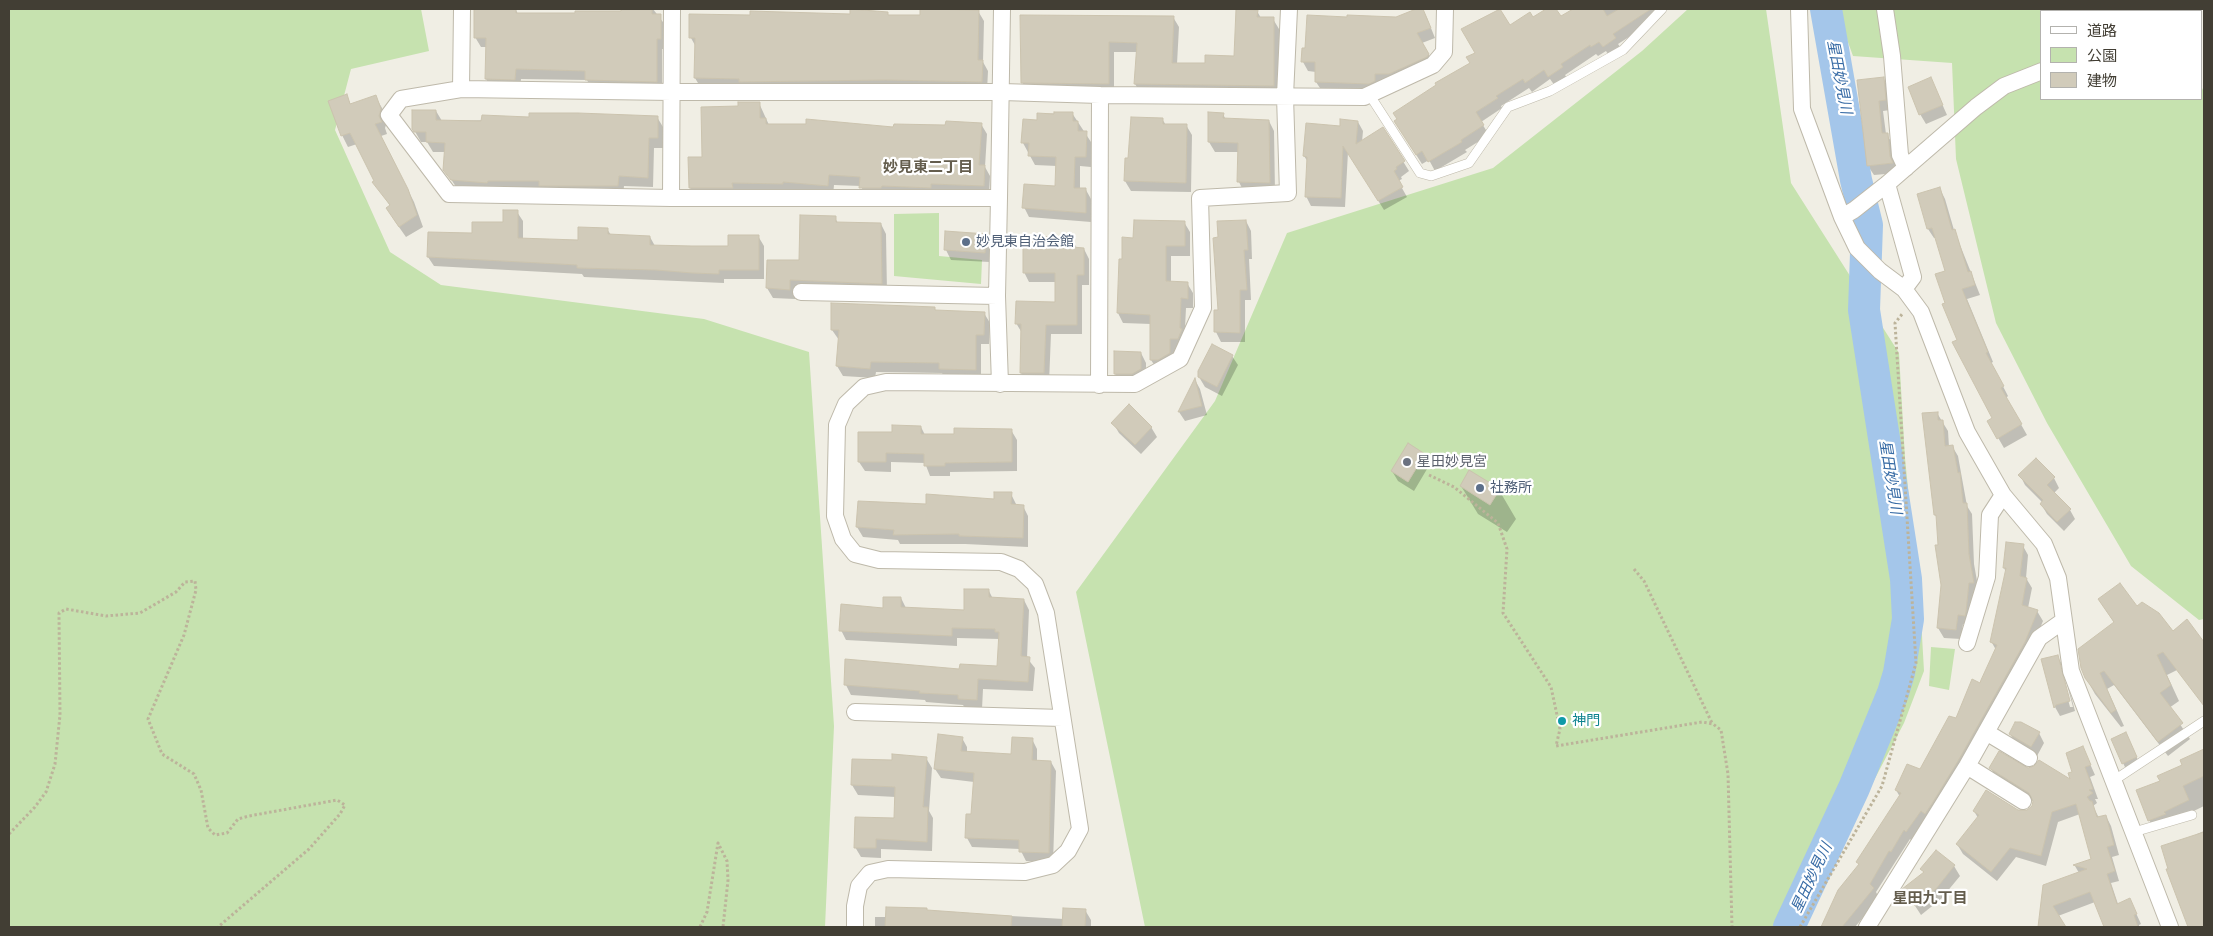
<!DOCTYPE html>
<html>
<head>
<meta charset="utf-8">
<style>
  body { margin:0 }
  #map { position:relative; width:2213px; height:936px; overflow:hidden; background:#f0eee4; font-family:"PT Sans Narrow","Noto Sans JP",sans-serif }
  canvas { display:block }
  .frame { position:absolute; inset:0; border:10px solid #423e34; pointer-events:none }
  .legend { position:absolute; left:2040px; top:10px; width:162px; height:90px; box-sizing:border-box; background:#fff; border:1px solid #b3b2ae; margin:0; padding:6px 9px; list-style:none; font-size:15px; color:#423e34 }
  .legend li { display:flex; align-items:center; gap:10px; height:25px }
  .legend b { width:25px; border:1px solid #b3b2ae }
</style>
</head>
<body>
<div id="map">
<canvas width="2213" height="936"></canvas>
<div class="frame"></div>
<ul class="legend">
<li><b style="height:6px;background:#fff"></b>道路</li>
<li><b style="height:14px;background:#c6e2af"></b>公園</li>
<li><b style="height:14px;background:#d1cbba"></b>建物</li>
</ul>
</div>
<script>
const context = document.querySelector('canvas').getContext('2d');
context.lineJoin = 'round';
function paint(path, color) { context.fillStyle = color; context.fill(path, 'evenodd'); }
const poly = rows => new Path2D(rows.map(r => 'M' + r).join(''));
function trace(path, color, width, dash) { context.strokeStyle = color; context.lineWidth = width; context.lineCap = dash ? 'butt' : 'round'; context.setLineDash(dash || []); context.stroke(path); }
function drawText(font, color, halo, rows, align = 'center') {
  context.font = font + ' "PT Sans Narrow","Noto Sans JP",sans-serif'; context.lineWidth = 4.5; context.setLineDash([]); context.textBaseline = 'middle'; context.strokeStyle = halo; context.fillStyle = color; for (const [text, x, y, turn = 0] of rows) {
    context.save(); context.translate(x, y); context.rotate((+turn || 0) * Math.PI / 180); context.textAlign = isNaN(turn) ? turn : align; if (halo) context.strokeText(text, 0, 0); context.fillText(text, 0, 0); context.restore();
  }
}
const green = poly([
  [9,9,421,9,429,51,351,69,335,130,390,252,441,285,704,319,809,352,834,726,825,927,9,927],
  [1688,9,1766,9,1791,183,1899,353,1905,458,1921,618,1924,671,1904,723,1804,914,1802,927,1145,927,1076,592,1215,401,1287,233,1493,168,1642,51],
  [1836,9,2149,9,2148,11,2042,11,2042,99,2202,99,2202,88,2204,92,2204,619,2199,620,2131,566,2047,423,1996,323,1956,159,1952,63,1853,56],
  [939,213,939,256,982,260,981,284,894,276,894,214],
  [1931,647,1955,649,1949,690,1929,686]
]);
const shadow = poly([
  [623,9,653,9,666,26,666,49,662,49,662,91,592,90,587,80,521,79,520,89,492,89,486,79,487,47,481,47,475,37,516,10,518,14,622,13],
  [922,9,978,11,984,21,983,62,988,71,987,91,701,88,695,78,696,47,691,38,691,15,851,16,887,13,889,16,922,17],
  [1419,9,1422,9,1427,18,1435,38,1422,43,1434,64,1380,91,1322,91,1316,82,1316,72,1308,71,1303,62,1306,49,1348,19,1396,18],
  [1548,9,1555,9,1560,17,1576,9,1663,9,1654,21,1618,44,1621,48,1609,56,1606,51,1598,56,1596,54,1565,75,1567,78,1555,86,1550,79,1532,92,1529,88,1501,106,1502,108,1481,122,1489,135,1465,150,1467,152,1435,171,1429,160,1422,164,1401,131,1472,64,1476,53,1510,26,1533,18],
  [1257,11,1261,18,1273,19,1279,29,1279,96,1141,94,1135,84,1138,52,1114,52,1114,93,1028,92,1022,82,1021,16,1173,17,1179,27,1177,64,1206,64,1236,57],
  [1883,78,1889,88,1890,110,1883,111,1886,134,1893,144,1897,173,1874,175,1868,166,1859,81],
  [1931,79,1947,115,1926,124,1920,114],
  [347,96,351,105,375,96,382,108,387,122,385,128,387,134,381,136,414,202,423,227,406,237,394,220,391,207,374,182,376,181,357,144,348,147,342,135],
  [759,103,769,125,895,128,981,124,987,134,985,167,990,176,989,195,866,198,861,186,834,185,833,196,696,198,690,188,703,158,740,108],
  [436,111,442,121,657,117,663,127,663,148,654,148,653,187,624,186,623,196,458,190,445,170,445,152,433,152,427,142,421,142,413,128],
  [1072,113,1091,142,1091,167,1080,166,1080,189,1086,190,1091,199,1091,222,1029,217,1024,207,1056,187,1057,166,1035,165,1023,143,1038,121,1038,114],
  [1223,114,1226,120,1269,121,1274,131,1275,192,1244,192,1239,182,1239,152,1215,152,1209,142],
  [1162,119,1166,125,1186,125,1192,135,1191,192,1131,191,1125,181,1129,160],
  [1358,122,1363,131,1362,142,1383,129,1409,171,1401,177,1402,179,1398,181,1407,197,1384,210,1348,152,1345,207,1311,206,1306,196,1308,162,1304,156,1341,128],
  [1940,189,1945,199,1954,230,1980,295,1967,299,1993,362,1991,363,2008,396,2006,398,2027,435,2004,448,1989,422,1994,419,1954,343,1959,341,1947,304,1947,272,1936,238,1934,238,1928,229],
  [517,212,523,221,523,239,579,241,607,229,611,235,650,237,655,246,729,247,758,236,764,246,764,279,724,279,724,283,584,277,582,274,434,266,428,257,473,235,504,224],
  [835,218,838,223,881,224,886,234,887,293,795,289,795,299,773,298,767,288,768,261,800,261],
  [1246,221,1251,231,1252,259,1249,259,1251,300,1245,300,1245,342,1221,342,1216,332,1216,311,1219,311,1219,238],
  [1184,222,1190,232,1190,256,1171,256,1171,283,1187,283,1193,293,1193,308,1186,308,1184,348,1175,348,1175,363,1157,369,1151,360,1151,324,1123,323,1118,313,1123,260,1134,239],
  [946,232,987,235,992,245,990,262,951,260,946,250],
  [1071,238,1077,248,1084,249,1089,259,1089,285,1082,285,1082,334,1051,334,1049,383,1026,383,1021,373,1022,333,1016,323,1056,303,1056,282,1029,282,1024,272],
  [934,308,936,311,984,313,990,323,989,344,981,344,981,379,946,379,942,373,876,372,875,378,843,376,837,366,839,340,832,330],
  [1141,353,1146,363,1146,379,1121,383,1115,374],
  [1232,356,1238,365,1222,396,1205,387,1199,377],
  [1195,380,1200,389,1207,415,1185,421,1179,412],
  [1937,413,1948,431,1949,447,1952,446,1958,456,1967,506,1972,514,1974,564,1979,592,1970,625,1963,624,1961,639,1944,638,1938,628,1943,585,1938,520,1935,515,1924,414],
  [1113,423,1151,427,1157,437,1141,454,1119,433],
  [921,427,925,435,955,435,1011,430,1017,440,1017,471,950,472,950,476,930,476,925,463,891,462,891,472,865,471,859,462],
  [1424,454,1430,464,1414,491,1398,481,1392,471],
  [2020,475,2054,478,2059,488,2054,493,2070,510,2075,519,2064,531,2047,514,2041,504,2043,503,2025,485],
  [1461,486,1499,490,1516,519,1507,532,1478,514],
  [1011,494,1017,506,1023,506,1028,516,1028,547,965,544,900,544,898,540,863,537,857,527,859,502,927,505,995,500],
  [2023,546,2028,555,2026,578,2032,588,2028,608,2037,611,2043,621,2030,652,1912,841,1910,839,1876,892,1879,898,1855,927,1822,927,1839,891,1860,866,1858,862,1900,797,1896,790,1920,771,1981,684,1996,650,1991,641,2006,572,2004,568],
  [989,591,993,599,1024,600,1029,610,1027,658,1035,668,1033,691,983,689,982,709,965,708,963,705,926,702,925,700,851,695,846,685,998,667,1000,639,957,638,957,646,846,640,841,630,884,609,901,598,906,608,965,611],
  [2099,600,2137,608,2172,632,2187,621,2204,644,2204,705,2179,669,2167,675,2179,701,2169,708,2190,739,2168,756,2114,685,2107,689,2124,726,2121,727,2095,694,2086,678,2115,624],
  [2057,656,2063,666,2075,711,2060,716,2055,707,2043,660],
  [2059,665,2062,665,2073,707,2070,707],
  [2039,733,2044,743,2037,756,2016,744,2010,734],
  [962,738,967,747,967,753,1012,755,1032,739,1037,749,1037,761,1051,762,1056,771,1053,863,1026,861,1020,849,972,847,967,838,972,815,974,782,941,778,935,769],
  [2131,744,2141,767,2128,773,2123,763],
  [2083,748,2095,775,2090,777,2098,799,2095,799,2097,803,2093,806,2099,818,2106,816,2111,826,2119,855,2112,857,2119,881,2111,883,2118,904,2130,900,2141,924,2139,925,2139,927,2106,927,2095,902,2058,916,2064,927,2040,926,2045,885,2079,873,2075,866,2093,860,2080,814,2058,822,2046,866,2016,857,1997,881,1963,854,1957,844,1978,818,1974,811,2028,811,2033,807,2034,802,1996,778,1991,768,2028,769,2072,781],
  [2201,752,2204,757,2204,806,2155,830,2149,820,2162,782],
  [926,758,932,768,929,811,933,818,932,851,881,849,881,858,861,857,855,847,895,819,896,797,858,795,852,785,893,762],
  [2204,831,2204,927,2189,927,2168,870,2197,834],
  [1936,852,1954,866,1960,876,1941,899,1921,915,1904,889,1924,873,1922,869],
  [887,909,1064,919,1085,910,1091,920,1091,927,875,927,875,917,887,917]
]);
const river = poly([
  [1789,927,1854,788,1893,693,1899,673,1908,619,1906,579,1864,310,1867,225,1856,180,1826,9]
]);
const building = poly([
  [474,9,516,9,516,13,575,13,575,11,621,11,621,9,652,9,652,14,661,14,661,39,657,39,657,82,585,80,585,71,516,69,515,80,485,79,486,38,474,38,474,9],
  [850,9,888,12,888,15,920,15,920,9,979,10,978,60,983,60,982,82,886,80,739,82,739,79,694,78,695,38,689,38,689,14,750,15,750,11,850,14,850,9],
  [1236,9,1258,10,1257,17,1274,17,1274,86,1134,84,1137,43,1109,42,1109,84,1021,83,1020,15,1174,16,1172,63,1205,63,1205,55,1234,56,1236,9],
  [1416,9,1423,9,1431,28,1417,33,1429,54,1427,57,1389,74,1375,74,1375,81,1369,84,1315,82,1315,62,1301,62,1302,48,1305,48,1307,15,1347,17,1347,15,1396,17,1416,9],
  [1500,9,1510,25,1530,12,1533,17,1546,9,1556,9,1561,16,1573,9,1603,9,1607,16,1619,9,1651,9,1613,34,1616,38,1603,47,1599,42,1591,47,1590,45,1561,64,1563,67,1548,77,1544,70,1525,83,1523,79,1496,96,1498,98,1476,112,1484,125,1461,140,1462,142,1428,162,1422,151,1416,155,1394,121,1397,119,1393,113,1436,85,1435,83,1470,63,1466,57,1475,53,1461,29,1500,9],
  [1884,77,1886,100,1879,101,1882,133,1888,133,1890,156,1893,163,1867,166,1857,80,1884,77],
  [1931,77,1943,105,1919,115,1908,87,1931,77],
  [347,94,350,104,376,95,381,109,379,116,382,122,375,124,408,189,417,215,399,227,386,208,390,205,372,182,374,181,350,133,341,136,328,101,347,94],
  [738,102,760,102,760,118,766,118,766,124,806,124,806,119,893,127,894,124,945,125,946,121,982,123,979,165,985,165,984,186,931,184,931,188,882,186,881,188,859,188,860,177,829,175,828,186,783,182,783,184,732,183,733,188,689,188,688,157,702,157,701,107,738,106,738,102],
  [412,110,436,110,436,120,481,121,482,115,529,117,529,113,578,113,658,116,658,138,649,138,648,178,619,176,618,186,539,186,539,181,488,181,487,183,451,180,443,170,445,143,426,142,426,132,414,132,412,129,412,110],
  [1054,112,1073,112,1073,121,1078,121,1078,131,1087,131,1086,157,1075,157,1074,188,1086,188,1086,213,1022,208,1024,184,1055,186,1056,157,1028,156,1029,143,1021,143,1023,119,1037,120,1037,113,1054,114,1054,112],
  [1208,112,1224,113,1223,118,1269,120,1270,183,1237,182,1238,143,1208,142,1208,112],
  [1131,117,1163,118,1163,124,1187,124,1186,183,1124,181,1125,158,1128,158,1131,117],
  [1340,119,1358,121,1356,144,1383,127,1405,161,1396,167,1397,169,1394,171,1403,187,1378,201,1343,146,1341,198,1305,197,1307,157,1303,156,1306,123,1340,126,1340,119],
  [1940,187,1952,230,1955,229,1968,272,1971,271,1975,285,1962,289,1988,352,1986,353,2004,386,2001,388,2022,424,1997,439,1987,421,1992,418,1952,342,1957,340,1942,304,1945,303,1935,274,1945,271,1932,228,1927,229,1917,194,1940,187],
  [503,210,518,210,518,238,578,240,578,227,608,228,608,234,650,236,650,245,692,246,728,246,728,235,759,235,759,270,719,270,719,274,692,273,656,270,577,268,577,265,427,257,428,232,472,233,472,222,503,222,503,210],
  [800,215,836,216,836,222,881,223,882,284,790,280,790,290,766,288,767,260,799,260,800,215],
  [1134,220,1185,221,1185,246,1166,246,1166,281,1188,282,1188,299,1181,298,1180,328,1182,329,1178,339,1170,339,1170,353,1158,360,1150,360,1150,315,1117,313,1119,259,1122,259,1122,237,1133,238,1134,220],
  [1246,220,1248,250,1244,250,1247,290,1240,290,1240,333,1214,332,1214,310,1218,310,1213,238,1218,237,1217,221,1246,220],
  [945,231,987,234,985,253,944,250,945,231],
  [1023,236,1072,237,1072,247,1084,248,1084,275,1077,275,1077,325,1046,325,1044,373,1020,373,1021,324,1015,324,1016,301,1055,302,1055,273,1023,273,1023,236],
  [831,303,935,307,935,310,985,312,984,335,976,335,976,370,939,369,939,363,871,362,870,369,836,366,839,330,831,330,831,303],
  [1212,344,1233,355,1217,387,1198,377,1198,371,1212,344],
  [1114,351,1141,352,1141,369,1132,374,1114,374,1114,351],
  [1195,378,1202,406,1178,412,1195,378],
  [1129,404,1152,427,1135,445,1111,423,1129,404],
  [1938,412,1938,420,1943,420,1945,446,1953,445,1958,473,1960,472,1963,503,1967,503,1969,554,1974,583,1969,583,1966,612,1965,616,1958,615,1956,630,1937,628,1941,585,1935,545,1938,545,1936,515,1934,515,1922,413,1938,412],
  [892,425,921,426,921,434,954,434,954,428,1012,429,1012,462,945,463,945,466,924,466,924,454,886,453,886,462,858,462,858,432,892,432,892,425],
  [1408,443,1425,454,1408,482,1391,471,1408,443],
  [2036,458,2055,477,2047,485,2071,509,2057,522,2040,504,2043,500,2018,475,2036,458],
  [1469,470,1500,489,1490,505,1460,486,1469,470],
  [994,492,1012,492,1011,504,1024,505,1023,538,959,536,959,534,893,535,894,530,856,527,858,501,926,504,926,494,994,499,994,492],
  [2006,542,2024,544,2020,576,2027,578,2022,605,2038,610,2025,642,1958,761,1933,802,1925,814,1921,811,1906,832,1904,830,1891,852,1889,851,1870,884,1874,888,1842,927,1821,927,1838,890,1859,864,1856,862,1901,793,1895,790,1907,764,1920,769,1949,716,1956,718,1972,679,1980,683,1981,680,1997,645,1990,642,2006,568,2003,568,2006,542],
  [2120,583,2137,606,2142,602,2159,613,2173,631,2187,619,2204,642,2204,706,2163,652,2157,655,2171,685,2160,693,2183,723,2158,742,2104,671,2100,673,2116,710,2111,713,2085,678,2081,668,2078,649,2114,622,2098,599,2120,583],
  [964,589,989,589,989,597,1024,599,1021,656,1030,657,1028,682,978,679,977,700,958,699,958,695,919,693,920,691,844,685,845,659,959,669,960,664,997,666,999,632,995,632,995,629,952,628,952,636,839,631,841,604,883,608,883,597,901,597,901,607,964,610,964,589],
  [2058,655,2070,701,2056,705,2054,708,2041,659,2058,655],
  [2015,722,2021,722,2040,732,2031,747,2009,734,2015,722],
  [2126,732,2137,757,2122,764,2111,739,2126,732],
  [938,734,963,737,961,751,1011,754,1012,737,1033,738,1032,760,1051,761,1049,853,1019,852,1019,840,965,838,966,814,971,814,974,773,934,769,938,734],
  [2083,746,2091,765,2085,767,2093,789,2089,790,2093,793,2087,797,2090,801,2092,801,2097,817,2106,815,2114,845,2107,847,2115,871,2107,874,2117,904,2130,898,2137,914,2134,915,2138,927,2104,927,2090,892,2053,906,2066,927,2038,927,2043,885,2087,869,2073,865,2091,859,2076,804,2052,812,2041,856,2010,848,1991,872,1956,844,1979,815,1973,811,1986,790,2018,810,2027,810,2032,806,2033,801,2029,793,1989,768,1999,751,2028,768,2034,766,2039,760,2070,779,2068,773,2072,772,2066,753,2083,746],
  [2204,749,2204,776,2183,786,2189,800,2164,812,2166,814,2148,821,2136,790,2160,781,2157,776,2182,765,2180,760,2204,749],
  [892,754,927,757,923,807,928,807,927,842,876,839,876,848,854,848,855,817,894,818,895,787,851,785,852,759,892,760,892,754],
  [2204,832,2204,927,2188,927,2166,869,2168,869,2161,846,2204,832],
  [1936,850,1955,865,1936,889,1915,906,1902,889,1924,872,1920,869,1936,850],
  [886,907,927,908,927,910,1012,916,1011,927,885,927,886,907],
  [1063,908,1086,909,1085,927,1062,927,1063,908]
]);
const path = poly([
  [1429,475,1454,487,1498,523,1507,549,1503,613,1551,687,1560,729,1556,746,1702,722,1713,724,1721,730,1728,774,1732,927],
  [1634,569,1644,581,1712,723],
  [9,834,35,807,46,792,55,764,60,715,59,613,66,609,106,616,140,613,176,592,185,582,195,581,196,590,184,635,148,719,162,754,194,774,201,790,208,828,215,835,227,833,238,819,249,816,337,800,345,805,340,814,309,849,218,927],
  [700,927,707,912,718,843,727,861,728,880,723,927],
  [1800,927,1882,786,1916,663,1895,323,1903,313]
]);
const service = poly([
  [1369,94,1420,173,1431,176,1469,163,1508,107,1550,91,1623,50,1662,9],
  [2113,781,2204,721],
  [2134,832,2192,815]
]);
const minor = poly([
  [462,9,461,89,401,99,389,115,449,194,671,198,999,198,997,296,1000,384],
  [1799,9,1802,109,1842,217,1857,248,1880,271,1904,289,1921,312,1967,432,2003,495,2044,544,2058,578,2071,671,2170,927],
  [1885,9,1892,56,1900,155,1906,168],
  [2183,11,2184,9],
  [461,89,672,92,1002,92,1100,95,1099,385],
  [1100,95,1364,97,1433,65,1444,52,1445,9],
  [1887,184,1913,277,1904,289],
  [671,198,672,9],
  [999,198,1002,9],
  [1842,217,1854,210,1887,184,1976,107,2004,86,2042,71],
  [801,292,997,296],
  [1967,643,1987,577,1990,515,2003,495],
  [855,712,1062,718],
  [1986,732,2029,758],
  [1967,766,2023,801],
  [855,927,855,906,859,886,870,873,888,869,1025,872,1053,865,1068,851,1080,829,1046,613,1035,584,1019,569,1001,562,879,560,855,554,843,539,835,516,837,425,846,404,864,387,886,382,1135,384,1180,359,1203,308,1200,198,1288,193,1285,96,1289,9],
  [1867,927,1967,766,2039,638,2063,621]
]);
const markers = [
  [966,242,5,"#5c6f8a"],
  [1407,462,5,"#6b7280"],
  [1480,488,5,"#5c6f8a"],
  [1562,721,5,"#0f9aa8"]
];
const serviceNames = [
  ["妙見東自治会館",976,242],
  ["社務所",1490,488]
];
const worshipNames = [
  ["星田妙見宮",1417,462]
];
const cultureNames = [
  ["神門",1572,721]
];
const waterNames = [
  ["星田妙見川",1839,77,79],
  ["星田妙見川",1890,477,81],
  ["星田妙見川",1812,878,-65]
];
const neighbourhoodNames = [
  ["妙見東二丁目",928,168],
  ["星田九丁目",1930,899]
];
paint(green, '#c6e2af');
paint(shadow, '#0003');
trace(river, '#a4c6ea', 32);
paint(building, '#d1cbba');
trace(building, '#cbc3ae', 1);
trace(service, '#beb9aa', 10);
trace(minor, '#beb9aa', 18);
trace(path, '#bcb39a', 3, [2.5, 2.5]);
trace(service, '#fff', 9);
trace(minor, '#fff', 16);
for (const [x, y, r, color] of markers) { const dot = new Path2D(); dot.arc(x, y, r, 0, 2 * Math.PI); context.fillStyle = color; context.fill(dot); trace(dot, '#fff', 2); }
drawText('14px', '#4e5e75', '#fff', serviceNames, 'left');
drawText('14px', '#5b616d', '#fff', worshipNames, 'left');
drawText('14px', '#0d838f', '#fff', cultureNames, 'left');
drawText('italic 15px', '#376ba5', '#fff', waterNames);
drawText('bold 15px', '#645d4d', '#fff', neighbourhoodNames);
</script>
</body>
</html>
